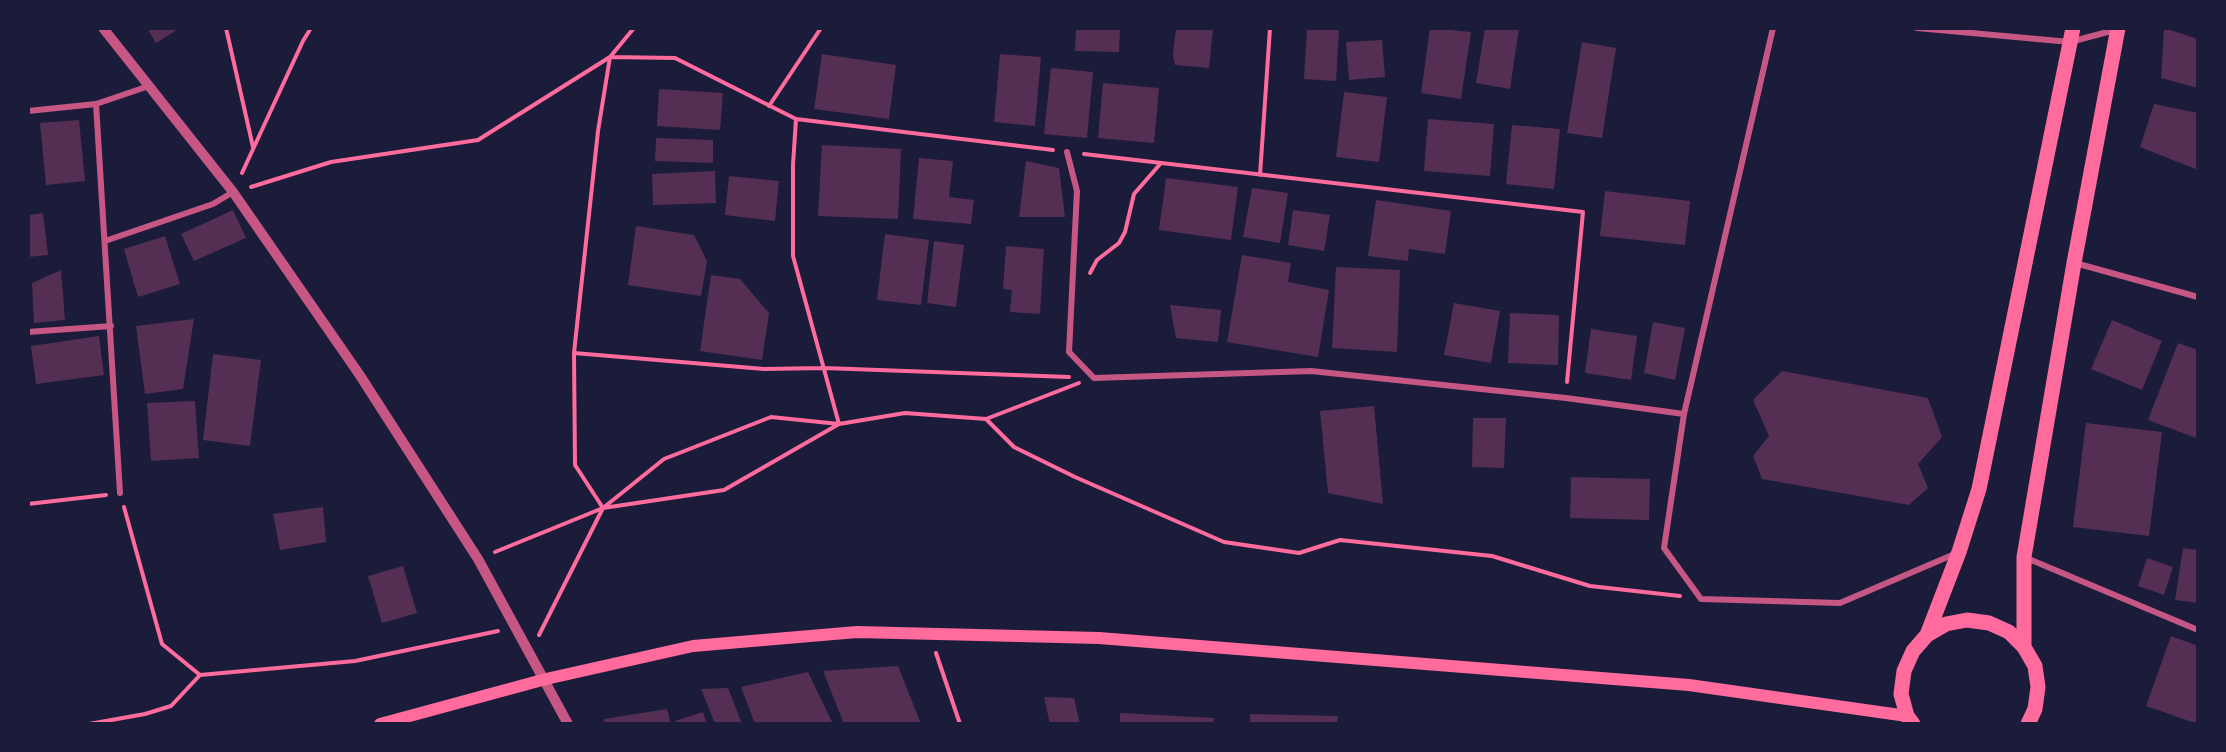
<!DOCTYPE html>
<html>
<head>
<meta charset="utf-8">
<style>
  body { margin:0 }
  #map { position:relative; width:2226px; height:752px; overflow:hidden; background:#1b1b3a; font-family:"Roboto Condensed",sans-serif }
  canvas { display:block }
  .frame { position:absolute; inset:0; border:30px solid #1b1b3a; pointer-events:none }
</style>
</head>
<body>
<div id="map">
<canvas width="2226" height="752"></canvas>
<div class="frame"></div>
</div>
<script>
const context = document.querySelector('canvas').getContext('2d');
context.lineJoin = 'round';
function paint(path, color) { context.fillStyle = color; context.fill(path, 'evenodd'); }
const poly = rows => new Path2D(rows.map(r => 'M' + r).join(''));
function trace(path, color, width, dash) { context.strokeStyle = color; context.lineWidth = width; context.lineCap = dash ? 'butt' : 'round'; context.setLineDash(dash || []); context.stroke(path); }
const building = poly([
  [147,28,180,28,156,43],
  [1076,28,1120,28,1119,52,1075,51],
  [1176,28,1213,28,1209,68,1175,65,1173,55],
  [1307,28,1339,28,1336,81,1304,79],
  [1430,28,1471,32,1461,99,1421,93],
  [1485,28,1519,28,1510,89,1476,83],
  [2164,28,2198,39,2198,88,2161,78],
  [1382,40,1385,77,1349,80,1346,42],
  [1582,42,1616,48,1602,138,1567,133],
  [822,54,896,65,889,119,814,109],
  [1000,54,1041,57,1035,126,994,122],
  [1051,68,1093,72,1087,138,1044,134],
  [1103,83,1159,88,1154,143,1098,138],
  [659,89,723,93,720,130,657,126],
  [1344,92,1387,97,1379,162,1336,157],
  [2154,104,2198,113,2198,170,2140,147],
  [1428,119,1494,124,1490,176,1424,171],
  [79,120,85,181,46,185,40,123],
  [1512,125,1560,129,1554,189,1506,184],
  [656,138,713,140,713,163,655,161],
  [822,145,901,149,898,219,818,216],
  [919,158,953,161,949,197,974,200,971,224,913,219],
  [1026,161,1059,168,1065,217,1019,217],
  [715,171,716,203,653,205,652,174],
  [729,176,779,181,775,221,725,215],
  [1166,178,1238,187,1231,240,1159,230],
  [1252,188,1288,193,1280,243,1243,237],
  [1605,191,1690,201,1685,245,1600,236],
  [1376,200,1451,211,1445,254,1409,249,1408,261,1368,256],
  [233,210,246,238,194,261,181,234],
  [1293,210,1330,215,1324,251,1288,245],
  [43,213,48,255,28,257,28,215],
  [636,226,694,235,707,261,701,296,628,285],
  [885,234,929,240,921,305,877,300],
  [165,236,180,284,138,297,124,249],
  [934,241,964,245,956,307,927,303],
  [1006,246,1044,249,1040,314,1010,312,1012,290,1003,289],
  [1242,255,1291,263,1288,282,1329,290,1318,357,1227,342],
  [1336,267,1400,270,1397,352,1332,348],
  [61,270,65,320,34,323,32,283],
  [711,275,740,279,769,313,762,360,700,351],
  [1454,303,1500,311,1491,363,1444,355],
  [1170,305,1221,310,1218,342,1176,338],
  [1510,313,1559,315,1558,365,1508,363],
  [194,319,183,389,145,394,136,326],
  [2112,320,2162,341,2142,390,2091,369],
  [1653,322,1685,328,1675,380,1644,373],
  [1591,329,1637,336,1631,380,1585,373],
  [99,336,104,375,36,384,31,346],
  [2178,343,2198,350,2196,438,2148,420],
  [213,354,261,360,250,446,203,440],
  [1782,371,1928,398,1942,437,1918,464,1928,488,1909,505,1762,479,1753,456,1769,436,1753,400],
  [195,401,199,458,151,461,147,403],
  [1374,406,1383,504,1328,493,1320,411],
  [1473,418,1506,418,1504,468,1472,467],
  [2086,423,2162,432,2149,536,2073,527],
  [1571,477,1650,479,1649,520,1570,518],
  [323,507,326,542,280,550,273,514],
  [2183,548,2198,550,2198,603,2175,600],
  [2147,558,2173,567,2164,595,2138,586],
  [403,566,417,613,382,623,368,576],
  [2171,636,2198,646,2198,724,2146,706],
  [898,666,921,724,844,724,823,671],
  [808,672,833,724,755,724,741,687],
  [728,688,742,724,715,724,701,689],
  [1044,697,1074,698,1080,724,1050,724],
  [667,709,671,724,605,724,604,719],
  [703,712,707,724,676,724,675,721],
  [1120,713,1214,718,1213,724,1120,724],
  [1250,714,1338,716,1337,724,1250,724]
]);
const path = poly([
  [226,28,253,147],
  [769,106,821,28],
  [1084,154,1583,212,1567,382],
  [242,173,303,41,311,28],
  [1260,175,1270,28],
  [251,187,331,162,478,140,610,57,675,58,796,119,1053,150],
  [1090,273,1097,260,1119,243,1125,232,1134,194,1161,163],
  [574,353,764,369,824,368,1069,377],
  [986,419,1079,383],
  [28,504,106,495],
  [124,507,162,644,200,675,355,661,498,631],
  [603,508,575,465,574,353,598,131,610,57,634,28],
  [495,552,603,508,664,459,771,417,839,424,793,256,793,165,796,119],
  [539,635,603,508,724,490,839,424,905,413,986,419,1014,447,1075,477,1224,542,1299,553,1340,540,1492,556,1590,586,1680,596],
  [936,653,960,724],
  [89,724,145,714,171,706,200,675]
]);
const minor = poly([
  [1773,28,1684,414,1664,548,1701,599,1840,603,1957,553],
  [1917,28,2070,42,2115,30],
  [96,104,120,493],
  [28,111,96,104,149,86],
  [1067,152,1077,191,1069,352,1094,378,1311,371,1566,398,1684,414],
  [105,241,213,204,233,192],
  [2075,263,2198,297],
  [28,332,111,326],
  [2024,557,2198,630]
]);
const tertiary = poly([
  [103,28,233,192,359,374,478,559,568,724]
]);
const secondary = poly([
  [380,724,546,679,693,646,857,632,1099,638,1689,685,1907,716]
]);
const primary = poly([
  [1927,635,1959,552,1979,489,2073,28],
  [2024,647,2024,557,2074,263,2118,28],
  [1913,724,1907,716,1901,694,1904,671,1913,651,1927,635,1946,624,1967,620,1989,623,2009,632,2024,647,2035,666,2038,687,2035,709,2028,724]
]);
paint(building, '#542f53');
trace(path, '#ff6b9d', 4);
trace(minor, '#c65784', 6);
trace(tertiary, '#c65784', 10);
trace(secondary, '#ff6b9d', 12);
trace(primary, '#ff6b9d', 15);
</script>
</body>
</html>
